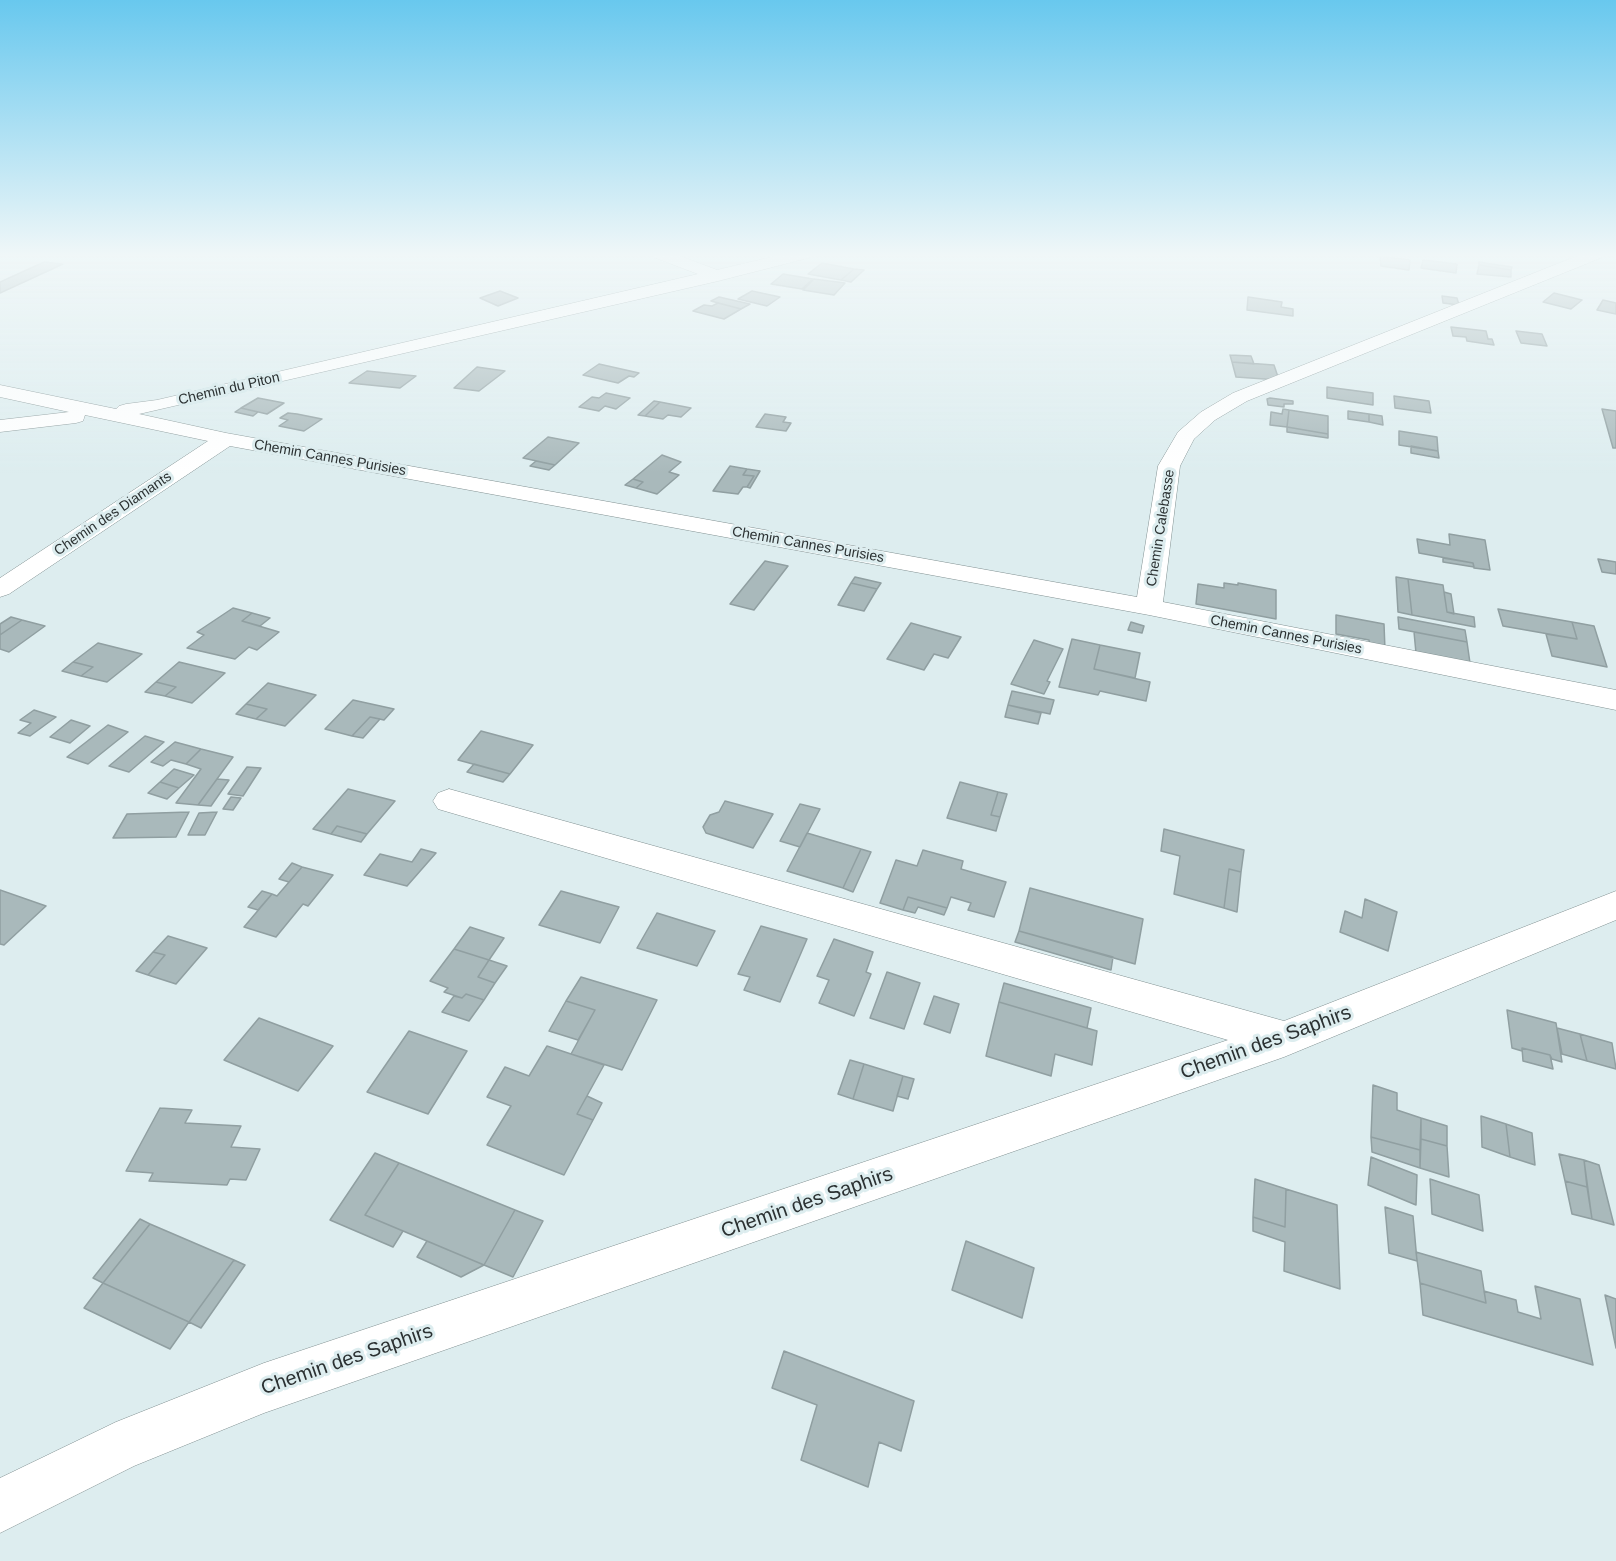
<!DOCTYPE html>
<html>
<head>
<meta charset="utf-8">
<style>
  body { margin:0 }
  canvas { display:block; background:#ddedef }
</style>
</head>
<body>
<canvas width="1616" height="1561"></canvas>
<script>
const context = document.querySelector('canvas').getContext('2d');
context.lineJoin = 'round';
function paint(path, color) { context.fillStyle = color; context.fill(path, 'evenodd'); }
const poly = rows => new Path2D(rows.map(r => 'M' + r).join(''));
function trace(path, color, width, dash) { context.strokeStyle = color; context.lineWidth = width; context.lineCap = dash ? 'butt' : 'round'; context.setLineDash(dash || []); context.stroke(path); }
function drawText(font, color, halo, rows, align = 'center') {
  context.font = font + ' Helvetica,sans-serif'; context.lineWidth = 6; context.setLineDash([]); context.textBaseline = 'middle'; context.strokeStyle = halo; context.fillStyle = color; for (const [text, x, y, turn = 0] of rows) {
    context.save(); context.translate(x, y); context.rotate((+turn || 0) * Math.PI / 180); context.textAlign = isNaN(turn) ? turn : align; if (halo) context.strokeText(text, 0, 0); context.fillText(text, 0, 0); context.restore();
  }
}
const building = poly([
  [1380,256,1410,260,1409,270,1381,266,1380,256],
  [1423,260,1457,264,1456,273,1421,268,1423,260],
  [44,262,63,264,0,293,0,282,44,262],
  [1479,262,1512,267,1511,270,1479,265,1479,262],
  [822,263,854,269,841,280,808,274,822,263],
  [1479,265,1511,270,1511,277,1477,274,1479,265],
  [854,269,864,270,851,282,841,280,854,269],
  [783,274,813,279,802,289,771,284,783,274],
  [814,279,845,283,834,295,803,290,814,279],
  [500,291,518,298,498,306,480,298,500,291],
  [752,291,780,297,767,306,738,299,752,291],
  [1554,293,1582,300,1571,309,1543,302,1554,293],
  [1442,296,1457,298,1459,305,1443,303,1442,296],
  [719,297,750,304,741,309,711,301,719,297],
  [1248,297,1282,302,1281,307,1293,309,1293,316,1247,310,1248,297],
  [1603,300,1616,303,1616,314,1597,310,1603,300],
  [718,303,741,309,724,319,693,311,704,305,712,306,718,303],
  [1451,327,1486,331,1488,339,1492,339,1494,345,1467,341,1466,337,1453,336,1451,327],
  [1516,331,1542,334,1547,346,1521,343,1516,331],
  [1230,355,1251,356,1254,364,1232,362,1230,355],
  [1232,362,1274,365,1279,380,1236,377,1232,362],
  [599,364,639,373,634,377,629,376,618,383,583,375,599,364],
  [477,367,505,371,479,391,454,388,477,367],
  [367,371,416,376,400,388,349,383,367,371],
  [1327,387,1373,393,1373,405,1327,398,1327,387],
  [606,393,630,398,616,409,605,406,599,411,579,407,592,397,599,398,606,393],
  [1394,396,1429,401,1431,413,1395,408,1394,396],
  [258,398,284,403,267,414,241,408,258,398],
  [1270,398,1293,401,1293,404,1284,404,1284,407,1268,405,1267,399,1270,398],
  [654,401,660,402,645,416,638,415,654,401],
  [660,402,691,408,681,417,668,415,663,419,645,416,660,402],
  [241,408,258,412,253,416,235,412,241,408],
  [1283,409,1289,410,1287,427,1270,425,1271,412,1282,414,1283,409],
  [1602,409,1616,411,1616,448,1613,448,1602,409],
  [1289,410,1328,416,1328,434,1287,427,1289,410],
  [1348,411,1369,414,1369,422,1348,419,1348,411],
  [288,413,297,414,322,419,304,431,279,426,288,420,280,418,288,413],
  [765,414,786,417,783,422,791,423,786,431,756,427,765,414],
  [1369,414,1382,416,1383,425,1369,422,1369,414],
  [1287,427,1328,434,1328,438,1287,432,1287,427],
  [1399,431,1437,437,1438,451,1399,445,1399,431],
  [548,437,579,443,555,465,523,458,548,437],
  [1411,446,1438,451,1439,458,1411,453,1411,446],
  [662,455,681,462,669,472,679,475,657,494,636,488,643,482,633,479,662,455],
  [536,461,555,465,549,470,530,466,536,461],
  [730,466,747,469,743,475,754,476,747,487,743,487,738,494,713,491,730,466],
  [747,469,760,471,750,488,747,487,754,476,743,475,747,469],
  [633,479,643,482,636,488,625,485,633,479],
  [1449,534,1485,540,1490,570,1474,568,1473,563,1419,553,1417,539,1450,545,1449,534],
  [1443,558,1473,563,1474,567,1443,562,1443,558],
  [1598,559,1616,562,1616,574,1602,572,1598,559],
  [765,561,788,566,754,610,730,604,765,561],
  [855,577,881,583,877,589,851,583,855,577],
  [1396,577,1408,579,1412,615,1398,612,1396,577],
  [1408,579,1443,585,1447,612,1474,617,1475,627,1412,615,1408,579],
  [851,583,877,589,864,611,838,605,851,583],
  [1224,583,1238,585,1238,583,1276,590,1276,619,1196,604,1198,584,1224,588,1224,583],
  [1444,592,1451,594,1454,614,1447,612,1444,592],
  [233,608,252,613,242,621,279,632,257,650,249,647,235,659,187,648,204,635,197,632,233,608],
  [1498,609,1572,622,1577,639,1503,626,1498,609],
  [252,613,270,618,260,626,242,621,252,613],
  [1336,615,1384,624,1385,650,1370,646,1369,640,1336,634,1336,615],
  [11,617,22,620,0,635,0,624,11,617],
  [1398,617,1465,630,1467,642,1399,629,1398,617],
  [22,620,45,626,9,652,0,649,0,635,22,620],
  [1131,622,1144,626,1142,633,1128,630,1131,622],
  [1572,622,1594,626,1607,667,1552,656,1546,634,1577,639,1572,622],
  [911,623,961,637,948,658,934,654,924,670,887,659,911,623],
  [1414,632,1467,642,1470,663,1416,653,1414,632],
  [1072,639,1100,645,1094,669,1150,682,1146,701,1100,691,1098,695,1059,687,1072,639],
  [1034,640,1063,649,1047,681,1050,682,1044,694,1011,684,1034,640],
  [98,643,142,654,107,682,81,676,93,667,73,662,98,643],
  [1100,645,1140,653,1135,678,1094,669,1100,645],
  [73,662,93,667,81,676,62,671,73,662],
  [179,662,225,673,192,703,165,696,176,687,156,682,179,662],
  [156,682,176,687,165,696,145,692,156,682],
  [268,683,316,695,285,726,256,719,267,709,246,704,268,683],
  [1012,691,1054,700,1050,714,1008,705,1012,691],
  [353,700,394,709,384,720,370,717,352,736,325,729,353,700],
  [246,704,267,709,256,719,236,714,246,704],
  [1008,705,1041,713,1038,724,1005,717,1008,705],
  [34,710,56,717,30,736,18,733,31,723,20,720,34,710],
  [370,717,380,719,363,738,352,736,370,717],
  [71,720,90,726,70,743,50,737,71,720],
  [108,725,128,732,88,764,67,757,108,725],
  [481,731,533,745,510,774,458,760,481,731],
  [145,736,164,742,129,772,109,766,145,736],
  [175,742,201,749,186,764,171,760,163,766,151,762,175,742],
  [201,749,233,757,198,805,176,803,201,769,186,764,201,749],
  [474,764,510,774,503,782,467,772,474,764],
  [247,767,261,768,243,796,228,794,247,767],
  [174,769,194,775,179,788,160,782,174,769],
  [217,779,229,780,211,806,198,805,217,779],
  [160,782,179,788,167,799,148,793,160,782],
  [960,782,998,792,991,815,1000,817,996,831,947,818,960,782],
  [348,789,395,801,367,834,337,826,331,834,313,829,348,789],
  [998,792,1007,794,1000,817,991,815,998,792],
  [231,797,241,798,233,810,223,809,231,797],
  [725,801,773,814,753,848,706,833,703,827,710,815,719,812,725,801],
  [800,804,820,809,800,847,780,841,800,804],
  [189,812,176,837,113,838,127,814,189,812],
  [217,812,205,835,188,835,199,813,217,812],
  [337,826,367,834,361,842,331,834,337,826],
  [1164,829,1244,850,1241,872,1229,869,1224,908,1174,894,1180,856,1161,851,1164,829],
  [807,833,861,849,843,888,787,871,807,833],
  [421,849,436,853,407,886,364,875,380,854,412,862,421,849],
  [861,849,871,852,853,892,843,888,861,849],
  [923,850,963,861,961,869,1006,882,994,917,968,910,971,903,951,897,947,908,908,897,903,910,880,903,896,860,917,866,923,850],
  [292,863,302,867,289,882,279,879,292,863],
  [302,867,333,875,308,906,303,904,276,937,244,927,272,894,277,896,302,867],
  [1229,869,1241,872,1237,912,1224,908,1229,869],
  [1030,888,1143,919,1135,964,1019,931,1030,888],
  [0,890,46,906,4,945,0,944,0,890],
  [262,891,272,894,258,910,248,907,262,891],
  [561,891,619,907,600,943,539,925,561,891],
  [908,897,947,908,944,915,918,907,915,913,903,910,908,897],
  [1365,899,1397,912,1388,951,1340,932,1345,911,1362,918,1365,899],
  [657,913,715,931,697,966,637,948,657,913],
  [761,926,807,939,780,1002,744,990,750,977,738,974,761,926],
  [470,927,504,938,489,960,454,949,470,927],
  [1019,931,1113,957,1111,970,1015,942,1019,931],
  [168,936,207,948,176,984,148,975,165,955,153,952,168,936],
  [834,939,873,952,866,972,871,974,854,1016,819,1003,829,980,817,976,834,939],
  [454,949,489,960,478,977,495,983,484,1000,466,994,462,998,444,992,448,988,430,981,454,949],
  [153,952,165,955,148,975,136,971,153,952],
  [489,960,507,966,495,983,478,977,489,960],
  [887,972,920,983,904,1029,870,1018,887,972],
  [581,977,657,1000,622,1070,571,1054,595,1010,566,1001,581,977],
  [1004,983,1091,1008,1087,1028,999,1002,1004,983],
  [466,994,484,1000,469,1021,442,1012,454,996,462,998,466,994],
  [934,996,959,1004,950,1033,924,1024,934,996],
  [566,1001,595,1010,578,1040,549,1031,566,1001],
  [999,1002,1097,1031,1092,1065,1055,1054,1051,1076,986,1056,999,1002],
  [1507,1010,1556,1023,1562,1062,1552,1059,1550,1055,1522,1048,1522,1051,1512,1048,1507,1010],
  [259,1018,333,1046,298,1091,224,1060,259,1018],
  [1557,1028,1580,1034,1587,1061,1562,1054,1557,1028],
  [409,1031,467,1051,428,1114,367,1092,409,1031],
  [1580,1034,1612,1043,1616,1069,1587,1061,1580,1034],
  [547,1046,604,1065,577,1114,593,1120,564,1175,487,1145,511,1106,487,1097,505,1067,529,1076,547,1046],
  [1522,1048,1550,1055,1553,1069,1523,1061,1522,1048],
  [850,1060,864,1064,853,1099,838,1094,850,1060],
  [864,1064,903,1076,893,1111,853,1099,864,1064],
  [903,1076,914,1079,908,1099,897,1096,903,1076],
  [1373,1085,1397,1093,1397,1110,1421,1118,1420,1150,1371,1137,1373,1085],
  [587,1096,602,1103,593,1120,577,1114,587,1096],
  [160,1108,192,1110,185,1123,241,1126,231,1147,260,1149,246,1180,230,1179,227,1185,149,1181,153,1173,126,1171,160,1108],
  [1481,1116,1506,1124,1510,1157,1482,1147,1481,1116],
  [1421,1118,1447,1126,1447,1146,1421,1139,1421,1118],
  [1506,1124,1532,1133,1535,1165,1510,1157,1506,1124],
  [1371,1137,1420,1150,1420,1168,1372,1152,1371,1137],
  [1421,1139,1447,1146,1449,1177,1420,1168,1421,1139],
  [375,1153,399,1163,365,1215,403,1231,393,1247,330,1220,375,1153],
  [1559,1154,1584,1160,1587,1187,1565,1181,1559,1154],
  [1371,1157,1417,1175,1416,1205,1368,1185,1371,1157],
  [1584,1160,1599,1165,1614,1225,1592,1219,1584,1160],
  [399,1163,515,1210,484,1265,365,1215,399,1163],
  [1255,1179,1286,1189,1285,1227,1253,1217,1255,1179],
  [1430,1179,1479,1195,1483,1231,1432,1214,1430,1179],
  [1565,1181,1587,1187,1592,1219,1572,1214,1565,1181],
  [1286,1189,1337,1205,1340,1289,1284,1271,1285,1242,1253,1231,1253,1217,1285,1227,1286,1189],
  [1385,1207,1413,1216,1417,1261,1389,1253,1385,1207],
  [515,1210,543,1221,513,1277,484,1265,515,1210],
  [140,1219,150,1224,103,1283,93,1278,140,1219],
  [150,1224,234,1260,189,1322,103,1283,150,1224],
  [427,1241,484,1265,461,1277,417,1257,427,1241],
  [966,1241,1034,1268,1022,1318,952,1290,966,1241],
  [1416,1252,1481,1271,1486,1303,1420,1283,1416,1252],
  [234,1260,245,1265,201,1328,189,1322,234,1260],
  [103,1283,189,1322,170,1349,84,1308,103,1283],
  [1420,1283,1486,1303,1484,1291,1516,1300,1518,1312,1541,1319,1535,1286,1580,1299,1593,1365,1423,1315,1420,1283],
  [1605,1295,1616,1299,1616,1348,1605,1295],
  [784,1351,914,1401,901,1451,879,1442,868,1487,801,1460,817,1405,772,1388,784,1351]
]);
const minor = poly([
  [651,254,675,254,717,270,784,254,814,254,812,257,718,281,139,414,226,433,1137,597,1158,466,1178,432,1201,412,1233,393,1582,254,1605,254,1603,257,1247,401,1215,420,1194,439,1180,466,1163,602,1616,690,1616,710,1149,615,230,446,9,594,0,597,0,578,208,441,85,415,83,421,76,423,0,432,0,420,69,412,0,397,0,385,116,409,119,406,126,404,157,400,698,274,653,257,651,254],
  [449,789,1284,1021,1616,891,1616,920,1284,1057,264,1413,134,1466,0,1533,0,1478,116,1422,264,1363,1228,1040,438,809,433,801,438,793,449,789]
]);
const farStreetnames = [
  ["Chemin du Piton",229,389,-13],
  ["Chemin Cannes Purisies",330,458,10],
  ["Chemin des Diamants",113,514,-34],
  ["Chemin Calebasse",1161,528,-81],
  ["Chemin Cannes Purisies",808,545,10],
  ["Chemin Cannes Purisies",1286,635,11]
];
const nearStreetnames = [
  ["Chemin des Saphirs",1266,1043,-20],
  ["Chemin des Saphirs",807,1203,-19],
  ["Chemin des Saphirs",347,1360,-19]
];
paint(building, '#a9b9bb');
trace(building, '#909fa1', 1.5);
trace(minor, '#829192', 1);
paint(minor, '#fff');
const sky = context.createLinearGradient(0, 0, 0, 473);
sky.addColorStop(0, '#68c8ee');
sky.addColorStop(0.54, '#f0f7f8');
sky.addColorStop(1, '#f0f7f800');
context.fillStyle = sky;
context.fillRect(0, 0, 1616, 473);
drawText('14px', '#2b3132', '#ddedef', farStreetnames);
drawText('20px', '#2b3132', '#ddedef', nearStreetnames);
</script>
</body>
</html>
